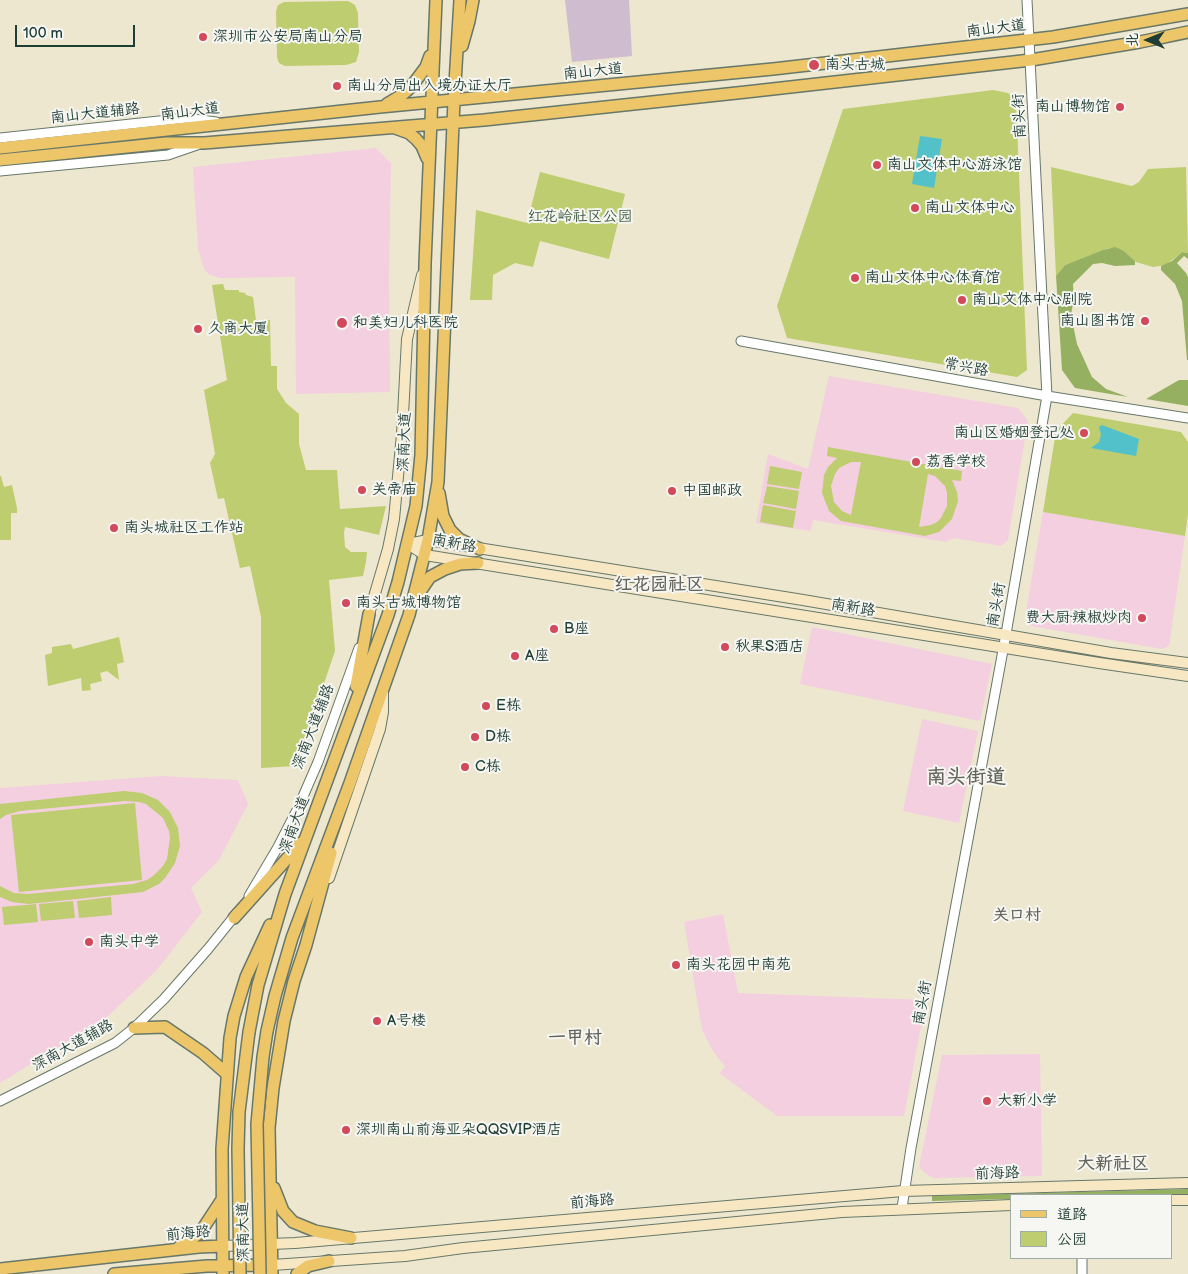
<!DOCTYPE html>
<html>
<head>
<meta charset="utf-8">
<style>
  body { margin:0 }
  #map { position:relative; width:1188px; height:1274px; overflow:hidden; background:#eee7cf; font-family:"Balsamiq Sans","LXGW WenKai TC",sans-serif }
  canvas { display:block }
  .legend { position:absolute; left:1010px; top:1194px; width:162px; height:65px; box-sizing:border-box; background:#f6f6f2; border:1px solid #a0aca6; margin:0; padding:6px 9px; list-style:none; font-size:15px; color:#1f3d34 }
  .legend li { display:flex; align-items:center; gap:10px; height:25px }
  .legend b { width:25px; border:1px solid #a0aca6 }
  .north { position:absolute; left:1123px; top:15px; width:50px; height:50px; -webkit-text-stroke:4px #f6f6f2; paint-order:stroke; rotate:270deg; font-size:14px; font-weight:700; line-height:20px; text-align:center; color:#1f3d34 }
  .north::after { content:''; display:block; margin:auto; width:18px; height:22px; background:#1f3d34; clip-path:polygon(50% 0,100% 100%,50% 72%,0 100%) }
  .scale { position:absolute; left:15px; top:25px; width:120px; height:22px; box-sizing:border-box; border:2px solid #1f3d34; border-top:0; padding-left:6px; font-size:15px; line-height:18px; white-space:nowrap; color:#1f3d34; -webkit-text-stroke:4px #f6f6f2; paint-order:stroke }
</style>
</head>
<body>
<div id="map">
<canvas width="1188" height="1274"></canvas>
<ul class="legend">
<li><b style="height:6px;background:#ecc669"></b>道路</li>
<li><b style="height:14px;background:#bdcd70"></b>公园</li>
</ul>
<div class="north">北</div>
<div class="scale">100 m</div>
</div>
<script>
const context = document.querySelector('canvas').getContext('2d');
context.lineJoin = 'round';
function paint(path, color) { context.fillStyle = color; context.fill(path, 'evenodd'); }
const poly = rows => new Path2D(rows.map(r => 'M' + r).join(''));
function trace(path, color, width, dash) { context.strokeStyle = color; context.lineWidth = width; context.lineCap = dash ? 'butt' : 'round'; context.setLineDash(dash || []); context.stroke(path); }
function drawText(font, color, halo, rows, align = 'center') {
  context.font = font + ' "Balsamiq Sans","LXGW WenKai TC",sans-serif'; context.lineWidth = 4; context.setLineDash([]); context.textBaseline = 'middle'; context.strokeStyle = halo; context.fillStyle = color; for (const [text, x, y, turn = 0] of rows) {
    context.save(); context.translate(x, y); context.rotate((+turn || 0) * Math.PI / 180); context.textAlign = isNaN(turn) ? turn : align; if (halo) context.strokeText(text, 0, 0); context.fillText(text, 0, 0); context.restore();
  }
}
const built = poly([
  [376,148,391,163,389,276,390,392,296,394,295,277,220,278,210,275,204,269,198,249,193,167],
  [829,376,1018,408,1028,421,1008,540,1001,546,954,538,946,542,813,520,811,531,756,523,768,454,808,469],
  [1043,512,1185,536,1169,646,1162,649,1031,626,1026,612],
  [812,627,992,664,980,721,800,684],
  [922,719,978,731,959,823,903,811],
  [160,776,238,780,248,804,219,860,191,888,202,912,156,971,107,1017,0,1083,0,788],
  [723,914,738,993,926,1000,904,1116,777,1116,719,1073,725,1067,713,1051,702,1030,684,922],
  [1040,1054,1042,1176,933,1178,925,1173,919,1167,942,1055]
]);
const industrial = poly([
  [565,0,629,0,632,56,572,62]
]);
const green = poly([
  [348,1,355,5,358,13,359,52,356,62,346,65,285,66,279,63,277,57,276,11,278,5,284,2],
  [993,90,1008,93,1016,101,1027,370,1017,377,787,338,777,306,843,109],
  [1051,167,1132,186,1139,182,1148,169,1186,167,1188,253,1182,252,1166,265,1153,267,1136,262,1124,251,1109,248,1065,265,1056,276],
  [540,172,625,194,609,259,540,241,533,267,515,263,493,275,492,300,470,300,476,210,527,223],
  [223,284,225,290,239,290,239,292,245,293,246,295,253,297,256,320,270,320,271,366,277,366,277,389,286,403,299,414,299,444,306,470,337,470,340,509,386,506,379,535,345,527,344,533,345,547,351,552,367,552,366,562,363,576,329,580,335,651,296,766,261,768,261,617,250,566,240,568,224,498,218,499,210,463,215,454,204,390,227,380,212,285],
  [1073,413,1181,432,1188,442,1188,514,1185,536,1043,512,1056,431],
  [828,447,962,471,961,481,952,480,957,492,958,501,952,519,939,532,925,536,841,521,829,511,822,493,824,475,828,467,837,458,827,456],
  [851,462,861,462,851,515,842,511,834,502,831,486,835,474,839,468],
  [928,474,935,476,945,486,947,493,947,506,941,518,937,522,931,525,919,527],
  [770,466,802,472,799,489,767,484],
  [0,476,1,476,4,487,12,485,17,508,17,513,11,513,11,540,0,540],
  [767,486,799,491,796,509,763,503],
  [763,505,796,511,793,528,760,522],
  [119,637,124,662,117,664,119,680,107,671,100,673,102,681,90,684,91,690,82,691,81,678,48,686,45,655,52,653,52,647,71,644,73,649],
  [124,791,142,793,158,800,170,812,178,828,180,846,175,863,165,878,159,884,143,892,134,893,29,904,12,902,0,897,0,886,14,893,28,894,133,884,147,880,153,876,163,866,167,859,170,838,169,831,163,818,146,804,139,802,125,801,20,811,6,815,0,819,0,804],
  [135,803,142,880,19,892,11,815],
  [111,897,112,915,79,918,77,901],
  [73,901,75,918,41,921,39,904],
  [36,904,38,922,4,925,2,907]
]);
const forest = poly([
  [1115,247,1124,251,1135,261,1135,265,1115,266,1102,263,1093,264,1073,284,1074,298,1071,315,1077,344,1092,377,1106,389,1128,397,1075,388,1062,370,1056,276,1065,265,1103,250],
  [1182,252,1188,253,1188,259,1184,256,1177,263,1186,273,1188,277,1188,360,1187,360,1182,301,1175,284,1161,270,1161,266,1172,261],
  [1179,380,1188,380,1188,406,1146,399],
  [1188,1189,1188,1194,1012,1195,1012,1199,932,1201,932,1196]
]);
const water = poly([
  [920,136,942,139,934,188,912,184],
  [1102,425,1139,439,1136,456,1091,448,1099,442,1101,435,1099,427]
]);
const tertiary = poly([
  [0,138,187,118,216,122],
  [0,171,168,155,197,145],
  [741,341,1047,396,1188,418],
  [249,896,278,847,298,808,318,762,359,648],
  [0,1101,115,1043,134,1028,164,999,208,949,237,913],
  [902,1208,911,1148,1006,634,1047,396,1027,0],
  [1082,1258,1082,1274]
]);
const secondary = poly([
  [408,544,425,555,1099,663,1188,676],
  [408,544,428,540,803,600,1111,653,1188,663],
  [369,614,388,549,394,519,402,434,407,339,422,275],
  [329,878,380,729,383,712,383,693],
  [1172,1200,1188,1200],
  [223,1246,295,1243,903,1191,1188,1183],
  [272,1265,405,1256,463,1248,842,1212,1012,1205]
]);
const primary = poly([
  [462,46,469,21,473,0],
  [387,104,402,95,411,87,426,67,430,56],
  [395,128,409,133,416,139,422,146,427,158],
  [0,148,380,107,773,69,1053,37,1188,14],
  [0,160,166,143,204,143,484,120,746,92,1031,60,1140,42,1188,32],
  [439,493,443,516,450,530,459,539,480,549],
  [419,593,430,577,445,569,460,564,478,563],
  [356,686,369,614],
  [234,918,301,843],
  [134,1028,165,1027,203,1053,227,1074],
  [267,1031,275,996,292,938,350,783,409,615,428,540,438,482,454,100,460,0],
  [249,1032,258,985,285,894,388,615,398,582,416,506,421,455,425,264,436,0],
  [274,1188,283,1211,293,1222,315,1231,351,1238],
  [179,1247,200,1233,221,1201],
  [0,1269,199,1247,223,1246],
  [114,1274,207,1266,268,1265],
  [223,1274,222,1149,230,1038,234,1016,246,977,270,925],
  [272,1274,269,1128,273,1088,284,1021,294,981,306,945,331,853],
  [297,1274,308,1266,329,1261]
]);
const primaryBridge = poly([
  [240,1274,238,1149,239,1112,249,1032],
  [260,1274,257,1124,263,1057,267,1031]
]);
const markers = [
  [203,37,5,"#d1495b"],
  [814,65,6,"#d1495b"],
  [337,86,5,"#d1495b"],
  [1120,107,5,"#d1495b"],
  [877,165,5,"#d1495b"],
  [915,208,5,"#d1495b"],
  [855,278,5,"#d1495b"],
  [962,300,5,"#d1495b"],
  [1145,321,5,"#d1495b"],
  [342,323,6,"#d1495b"],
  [198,329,5,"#d1495b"],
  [1084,433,5,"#d1495b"],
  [916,462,5,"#d1495b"],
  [362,490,5,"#d1495b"],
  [672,491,5,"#d1495b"],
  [114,528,5,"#d1495b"],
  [346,603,5,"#d1495b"],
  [1142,618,5,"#d1495b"],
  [554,629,5,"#d1495b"],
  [725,647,5,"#d1495b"],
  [515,656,5,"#d1495b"],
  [486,706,5,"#d1495b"],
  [475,737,5,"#d1495b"],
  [465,767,5,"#d1495b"],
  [89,942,5,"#d1495b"],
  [676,965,5,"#d1495b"],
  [377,1021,5,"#d1495b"],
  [987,1101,5,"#d1495b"],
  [346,1130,5,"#d1495b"]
];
const streetNames = [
  ["南山大道",996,29,-7],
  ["南山大道",593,72,-6],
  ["南山大道",190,112,-7],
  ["南山大道辅路",95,114,-6],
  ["南头街",1020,116,-93],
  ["常兴路",966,368,10],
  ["深南大道",405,442,-88],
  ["南新路",454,544,11],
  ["南头街",997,605,-80],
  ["南新路",853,608,9],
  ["深南大道辅路",314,727,-69],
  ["深南大道",295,825,-70],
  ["南头街",923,1003,-80],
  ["深南大道辅路",73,1046,-29],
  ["前海路",997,1174,-2],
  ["前海路",592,1202,-5],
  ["深南大道",244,1232,-91],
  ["前海路",188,1234,-5]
];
const poiNames = [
  ["深圳市公安局南山分局",213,37],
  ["南头古城",825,65],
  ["南山分局出入境办证大厅",347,86],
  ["南山博物馆",1110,107,"right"],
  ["南山文体中心游泳馆",887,165],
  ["南山文体中心",925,208],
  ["南山文体中心体育馆",865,278],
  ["南山文体中心剧院",972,300],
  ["南山图书馆",1135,321,"right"],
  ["和美妇儿科医院",353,323],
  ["久商大厦",208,329],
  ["南山区婚姻登记处",1074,433,"right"],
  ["荔香学校",926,462],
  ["关帝庙",372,490],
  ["中国邮政",682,491],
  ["南头城社区工作站",124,528],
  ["南头古城博物馆",356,603],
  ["费大厨·辣椒炒肉",1132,618,"right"],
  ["B座",564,629],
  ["秋果S酒店",735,647],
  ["A座",525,656],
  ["E栋",496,706],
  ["D栋",485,737],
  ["C栋",475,767],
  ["南头中学",99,942],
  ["南头花园中南苑",686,965],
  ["A号楼",387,1021],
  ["大新小学",997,1101],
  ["深圳南山前海亚朵QQSVIP酒店",356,1130]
];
const parkNames = [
  ["红花岭社区公园",580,217]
];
const neighbourhoodNames = [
  ["关口村",1017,916]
];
const quarterNames = [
  ["红花园社区",659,585],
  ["一甲村",575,1038],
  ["大新社区",1113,1164]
];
const districtNames = [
  ["南头街道",966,778]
];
paint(built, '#f3cfe0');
paint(industrial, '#cfbdcf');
paint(green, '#bdcd70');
paint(forest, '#96b062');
paint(water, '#53c1ca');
trace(tertiary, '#67786a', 11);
trace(secondary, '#67786a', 12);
trace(primary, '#67786a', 14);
trace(tertiary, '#fff', 9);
trace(secondary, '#f7e8c3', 10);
trace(primary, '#ecc669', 11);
trace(primaryBridge, '#67786a', 14, []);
trace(primaryBridge, '#ecc669', 11);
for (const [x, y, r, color] of markers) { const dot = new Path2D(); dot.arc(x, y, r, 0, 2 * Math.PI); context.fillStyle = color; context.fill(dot); trace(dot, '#f6f6f2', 2); }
drawText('15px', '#1f3d34', '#f6f6f2', streetNames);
drawText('15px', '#1f3d34', '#f6f6f2', poiNames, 'left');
drawText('15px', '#3f5a40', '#f6f6f2', parkNames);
drawText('bold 16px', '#64645c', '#f6f6f2', neighbourhoodNames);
drawText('bold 18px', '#64645c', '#f6f6f2', quarterNames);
drawText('bold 20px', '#64645c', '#f6f6f2', districtNames);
</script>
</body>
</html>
